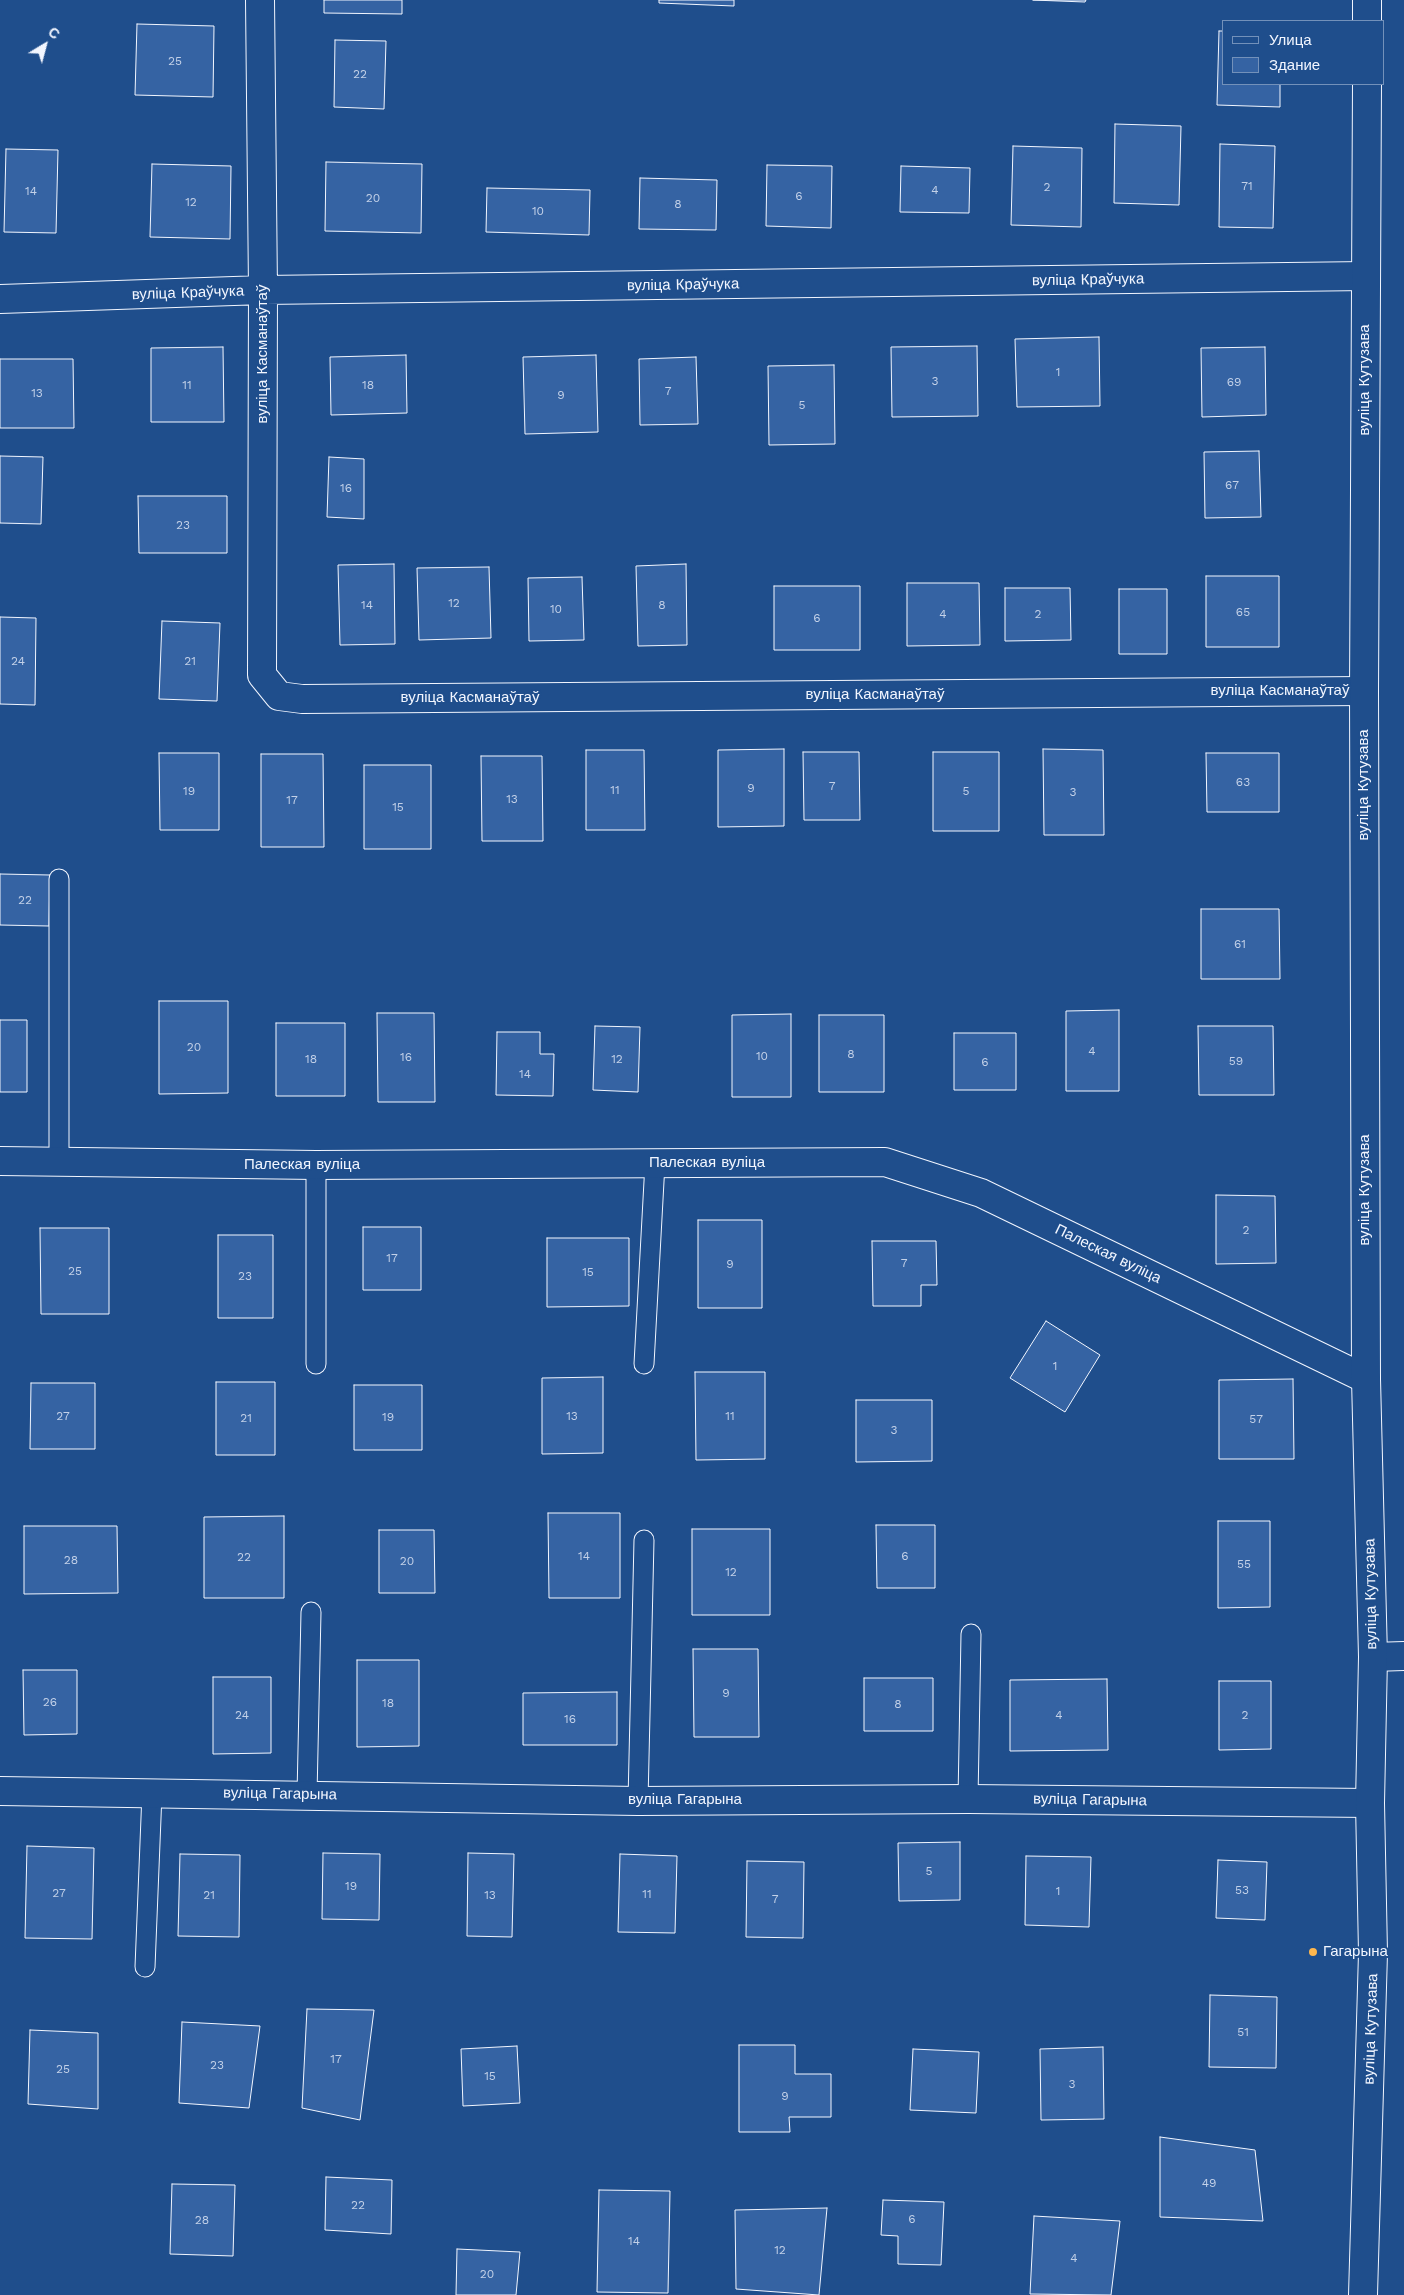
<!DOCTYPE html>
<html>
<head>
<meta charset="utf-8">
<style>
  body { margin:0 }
  #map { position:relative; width:1404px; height:2295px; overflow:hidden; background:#1f4e8c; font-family:"Work Sans",sans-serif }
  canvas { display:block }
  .legend { position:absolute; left:1222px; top:20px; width:162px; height:65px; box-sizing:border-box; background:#1f4e8c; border:1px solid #7391ba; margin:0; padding:6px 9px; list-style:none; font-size:15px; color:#f2f6ff }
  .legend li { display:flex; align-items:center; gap:10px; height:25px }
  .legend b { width:25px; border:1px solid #7391ba }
  .north { position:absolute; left:20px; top:20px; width:50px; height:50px; -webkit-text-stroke:4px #1f4e8c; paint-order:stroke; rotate:37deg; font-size:14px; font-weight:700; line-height:20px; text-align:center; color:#f2f6ff }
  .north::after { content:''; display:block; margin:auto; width:18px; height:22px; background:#f2f6ff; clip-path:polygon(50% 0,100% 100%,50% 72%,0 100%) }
</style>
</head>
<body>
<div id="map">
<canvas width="1404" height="2295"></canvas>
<ul class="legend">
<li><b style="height:6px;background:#1f4e8c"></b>Улица</li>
<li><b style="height:14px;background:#3563a3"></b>Здание</li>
</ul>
<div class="north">С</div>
</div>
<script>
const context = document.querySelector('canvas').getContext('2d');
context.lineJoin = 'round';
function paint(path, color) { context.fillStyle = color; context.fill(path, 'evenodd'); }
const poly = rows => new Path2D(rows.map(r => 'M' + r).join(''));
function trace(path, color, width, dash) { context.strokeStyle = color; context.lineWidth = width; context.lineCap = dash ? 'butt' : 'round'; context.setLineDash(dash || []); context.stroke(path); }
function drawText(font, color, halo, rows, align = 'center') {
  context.font = font + ' "Work Sans",sans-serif'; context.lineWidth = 4; context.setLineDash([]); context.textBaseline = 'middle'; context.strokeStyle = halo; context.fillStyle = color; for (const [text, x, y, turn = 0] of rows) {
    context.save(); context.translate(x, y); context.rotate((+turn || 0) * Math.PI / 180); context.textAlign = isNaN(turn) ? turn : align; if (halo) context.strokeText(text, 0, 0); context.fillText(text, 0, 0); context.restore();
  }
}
const building = poly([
  [324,0,402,0,402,14,324,13,324,0],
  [659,0,734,0,734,6,659,3,659,0],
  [1033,0,1086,0,1085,2,1033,0],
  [137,24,214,26,213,97,135,95,137,24],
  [1219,31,1223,31,1223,84,1280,84,1280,107,1217,105,1219,31],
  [335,40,386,41,384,109,334,107,335,40],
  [1115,124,1181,126,1179,205,1114,203,1115,124],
  [1220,144,1275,146,1273,228,1219,227,1220,144],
  [1013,146,1082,148,1081,227,1011,225,1013,146],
  [6,149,58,150,56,233,4,232,6,149],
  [326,162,422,164,421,233,325,231,326,162],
  [152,164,231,166,230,239,150,237,152,164],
  [767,165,832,166,831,228,766,226,767,165],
  [901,166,970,168,969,213,900,212,901,166],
  [640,178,717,180,716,230,639,229,640,178],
  [487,188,590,190,589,235,486,232,487,188],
  [1099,337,1100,406,1017,407,1015,339,1099,337],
  [977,346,978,416,892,417,891,347,977,346],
  [223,347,224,422,151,422,151,348,223,347],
  [1265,347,1266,415,1202,417,1201,348,1265,347],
  [406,355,407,413,331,415,330,357,406,355],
  [596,355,598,432,525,434,523,357,596,355],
  [696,357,698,424,640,425,639,359,696,357],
  [0,359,73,359,74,428,0,428,0,359],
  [834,365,835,444,769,445,768,366,834,365],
  [1259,451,1261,517,1205,518,1204,452,1259,451],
  [0,456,43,457,41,524,0,523,0,456],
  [329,457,364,459,364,519,327,517,329,457],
  [138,496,227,496,227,553,139,553,138,496],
  [394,564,395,644,340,645,338,565,394,564],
  [686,564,687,645,638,646,636,566,686,564],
  [489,567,491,638,419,640,417,568,489,567],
  [1206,576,1279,576,1279,647,1206,647,1206,576],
  [582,577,584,640,529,641,528,578,582,577],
  [907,583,979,583,980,645,907,646,907,583],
  [774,586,860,586,860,650,774,650,774,586],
  [1005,588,1070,588,1071,640,1005,641,1005,588],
  [1119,589,1167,589,1167,654,1119,654,1119,589],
  [0,617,36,618,35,705,0,704,0,617],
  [162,621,220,623,217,701,159,699,162,621],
  [784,749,784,826,718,827,718,750,784,749],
  [1043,749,1103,750,1104,835,1044,835,1043,749],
  [586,750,644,750,645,830,586,830,586,750],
  [803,752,859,752,860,820,804,820,803,752],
  [933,752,999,752,999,831,933,831,933,752],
  [159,753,219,753,219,830,160,830,159,753],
  [1206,753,1279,753,1279,812,1207,812,1206,753],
  [261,754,323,754,324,847,261,847,261,754],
  [481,756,542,756,543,841,482,841,481,756],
  [364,765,431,765,431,849,364,849,364,765],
  [0,874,50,875,49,926,0,925,0,874],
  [1201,909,1279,909,1280,979,1201,979,1201,909],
  [159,1001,228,1001,228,1093,159,1094,159,1001],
  [1119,1010,1119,1091,1066,1091,1066,1011,1119,1010],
  [377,1013,434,1013,435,1102,378,1102,377,1013],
  [791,1014,791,1097,732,1097,732,1015,791,1014],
  [819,1015,884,1015,884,1092,819,1092,819,1015],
  [0,1020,27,1020,27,1092,0,1092,0,1020],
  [276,1023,345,1023,345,1096,276,1096,276,1023],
  [595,1026,640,1027,638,1092,593,1090,595,1026],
  [1198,1026,1273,1026,1274,1095,1199,1095,1198,1026],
  [497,1032,540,1032,540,1054,554,1054,553,1096,496,1095,497,1032],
  [954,1033,1016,1033,1016,1090,954,1090,954,1033],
  [1216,1195,1275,1196,1276,1263,1216,1264,1216,1195],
  [698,1220,762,1220,762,1308,698,1308,698,1220],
  [363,1227,421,1227,421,1290,363,1290,363,1227],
  [40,1228,109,1228,109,1314,41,1314,40,1228],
  [218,1235,273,1235,273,1318,218,1318,218,1235],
  [547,1238,629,1238,629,1306,547,1307,547,1238],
  [872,1241,936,1241,937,1285,921,1285,921,1306,873,1306,872,1241],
  [1046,1321,1100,1355,1065,1412,1010,1378,1046,1321],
  [695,1372,765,1372,765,1459,696,1460,695,1372],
  [603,1377,603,1453,542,1454,542,1378,603,1377],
  [1293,1379,1294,1459,1219,1459,1219,1380,1293,1379],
  [216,1382,275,1382,275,1455,216,1455,216,1382],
  [31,1383,95,1383,95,1449,30,1449,31,1383],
  [354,1385,422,1385,422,1450,354,1450,354,1385],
  [856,1400,932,1400,932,1461,856,1462,856,1400],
  [548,1513,620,1513,620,1598,549,1598,548,1513],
  [284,1516,284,1598,204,1598,204,1517,284,1516],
  [1218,1521,1270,1521,1270,1607,1218,1608,1218,1521],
  [876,1525,935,1525,935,1588,877,1588,876,1525],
  [24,1526,117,1526,118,1593,24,1594,24,1526],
  [692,1529,770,1529,770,1615,692,1615,692,1529],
  [379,1530,434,1530,435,1593,379,1593,379,1530],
  [693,1649,758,1649,759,1737,694,1737,693,1649],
  [357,1660,419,1660,419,1746,357,1747,357,1660],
  [23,1670,77,1670,77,1734,24,1735,23,1670],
  [213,1677,271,1677,271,1753,213,1754,213,1677],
  [864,1678,933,1678,933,1731,864,1731,864,1678],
  [1107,1679,1108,1750,1010,1751,1010,1680,1107,1679],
  [1219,1681,1271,1681,1271,1749,1219,1750,1219,1681],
  [617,1692,617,1745,523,1745,523,1693,617,1692],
  [960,1842,960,1900,899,1901,898,1843,960,1842],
  [27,1846,94,1848,92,1939,25,1938,27,1846],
  [323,1853,380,1854,379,1920,322,1919,323,1853],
  [468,1853,514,1854,512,1937,467,1936,468,1853],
  [180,1854,240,1855,239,1937,178,1936,180,1854],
  [620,1854,677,1856,675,1933,618,1932,620,1854],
  [1026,1856,1091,1857,1089,1927,1025,1925,1026,1856],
  [1218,1860,1267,1862,1265,1920,1216,1918,1218,1860],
  [747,1861,804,1862,803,1938,746,1937,747,1861],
  [1210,1995,1277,1997,1276,2068,1209,2067,1210,1995],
  [307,2009,374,2010,360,2120,302,2108,307,2009],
  [182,2022,260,2026,249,2108,179,2103,182,2022],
  [30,2030,98,2033,98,2109,28,2104,30,2030],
  [739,2045,795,2045,795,2074,831,2074,831,2117,789,2117,790,2132,739,2132,739,2045],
  [517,2046,520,2103,463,2106,461,2049,517,2046],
  [1103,2047,1104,2119,1041,2120,1040,2049,1103,2047],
  [913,2049,979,2052,976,2113,910,2110,913,2049],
  [1160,2137,1255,2150,1263,2221,1160,2217,1160,2137],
  [326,2177,392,2180,391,2234,325,2230,326,2177],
  [172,2184,235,2185,233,2256,170,2254,172,2184],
  [599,2190,670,2191,668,2293,597,2292,599,2190],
  [883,2200,944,2202,941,2265,898,2264,898,2236,881,2235,883,2200],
  [827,2208,819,2295,736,2289,735,2210,827,2208],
  [1034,2216,1120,2221,1111,2295,1030,2294,1034,2216],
  [457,2249,520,2252,516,2295,456,2295,457,2249]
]);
const service = poly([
  [59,1163,59,879],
  [316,1165,316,1364],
  [644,1364,655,1163],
  [307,1795,311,1612],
  [968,1799,971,1634],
  [638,1801,644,1540],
  [145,1967,152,1793]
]);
const minor = poly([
  [260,0,263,290,262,675,279,696,302,699,1364,691],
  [0,299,263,290,1366,276],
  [0,1161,316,1165,885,1162,981,1193,1366,1379],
  [1373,1657,1404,1656],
  [0,1791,638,1801,968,1799,1370,1803]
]);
const primary = poly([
  [1367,21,1367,0],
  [1363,2295,1373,1953,1370,1803,1373,1657,1366,1379,1364,691,1367,84]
]);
const markers = [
  [1313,1952,5,"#ffb74d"]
];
const numberNames = [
  ["25",175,61],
  ["22",360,74],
  ["71",1247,186],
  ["2",1047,187],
  ["4",935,190],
  ["14",31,191],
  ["6",799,196],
  ["20",373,198],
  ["12",191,202],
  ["8",678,204],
  ["10",538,211],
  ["1",1058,372],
  ["3",935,381],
  ["69",1234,382],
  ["11",187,385],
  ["18",368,385],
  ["7",668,391],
  ["13",37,393],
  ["9",561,395],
  ["5",802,405],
  ["67",1232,485],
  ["16",346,488],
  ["23",183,525],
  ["12",454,603],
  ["14",367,605],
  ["8",662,605],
  ["10",556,609],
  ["65",1243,612],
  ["4",943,614],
  ["2",1038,614],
  ["6",817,618],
  ["24",18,661],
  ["21",190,661],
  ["63",1243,782],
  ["7",832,786],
  ["9",751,788],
  ["11",615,790],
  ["19",189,791],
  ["5",966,791],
  ["3",1073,792],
  ["13",512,799],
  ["17",292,800],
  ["15",398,807],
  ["22",25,900],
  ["61",1240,944],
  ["20",194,1047],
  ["4",1092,1051],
  ["8",851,1054],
  ["10",762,1056],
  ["16",406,1057],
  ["18",311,1059],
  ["12",617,1059],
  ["59",1236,1061],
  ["6",985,1062],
  ["14",525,1074],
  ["2",1246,1230],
  ["17",392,1258],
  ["7",904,1263],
  ["9",730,1264],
  ["25",75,1271],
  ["15",588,1272],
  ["23",245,1276],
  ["1",1055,1366],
  ["27",63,1416],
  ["13",572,1416],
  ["11",730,1416],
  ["19",388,1417],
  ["21",246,1418],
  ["57",1256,1419],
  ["3",894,1430],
  ["14",584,1556],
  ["6",905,1556],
  ["22",244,1557],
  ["28",71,1560],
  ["20",407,1561],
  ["55",1244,1564],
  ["12",731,1572],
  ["9",726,1693],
  ["26",50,1702],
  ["18",388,1703],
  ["8",898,1704],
  ["24",242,1715],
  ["4",1059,1715],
  ["2",1245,1715],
  ["16",570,1719],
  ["5",929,1871],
  ["19",351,1886],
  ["53",1242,1890],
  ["1",1058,1891],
  ["27",59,1893],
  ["11",647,1894],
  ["21",209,1895],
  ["13",490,1895],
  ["7",775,1899],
  ["51",1243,2032],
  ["17",336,2059],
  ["23",217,2065],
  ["25",63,2069],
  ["15",490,2076],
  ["3",1072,2084],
  ["9",785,2096],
  ["49",1209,2183],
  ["22",358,2205],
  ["6",912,2219],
  ["28",202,2220],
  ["14",634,2241],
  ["12",780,2250],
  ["4",1074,2258],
  ["20",487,2274]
];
const streetNames = [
  ["вуліца Краўчука",1088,280,-1],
  ["вуліца Краўчука",683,285,-1],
  ["вуліца Краўчука",188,293,-2],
  ["вуліца Касманаўтаў",263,354,-90],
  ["вуліца Кутузава",1365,380,-90],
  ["вуліца Касманаўтаў",1280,691],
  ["вуліца Касманаўтаў",875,695],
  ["вуліца Касманаўтаў",470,698],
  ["вуліца Кутузава",1364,785,-90],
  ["Палеская вуліца",707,1163],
  ["Палеская вуліца",302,1165],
  ["вуліца Кутузава",1365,1190,-90],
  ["Палеская вуліца",1108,1254,26],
  ["вуліца Кутузава",1371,1594,-91],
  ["вуліца Гагарына",280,1794,1],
  ["вуліца Гагарына",685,1800],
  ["вуліца Гагарына",1090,1800,1],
  ["вуліца Кутузава",1371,2029,-88]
];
const poiNames = [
  ["Гагарына",1323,1952]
];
paint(building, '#3563a3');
trace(building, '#f2f6ff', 1);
trace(service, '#f2f6ff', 21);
trace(minor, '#f2f6ff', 30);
trace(primary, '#f2f6ff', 30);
trace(service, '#1f4e8c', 19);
trace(minor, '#1f4e8c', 28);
trace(primary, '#1f4e8c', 28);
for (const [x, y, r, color] of markers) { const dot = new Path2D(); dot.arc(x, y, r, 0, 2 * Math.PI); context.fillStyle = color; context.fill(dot); trace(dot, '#1f4e8c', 2); }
drawText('12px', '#c3d1e8', null, numberNames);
drawText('15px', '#f2f6ff', '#1f4e8c', streetNames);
drawText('15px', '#f2f6ff', '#1f4e8c', poiNames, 'left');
</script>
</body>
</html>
